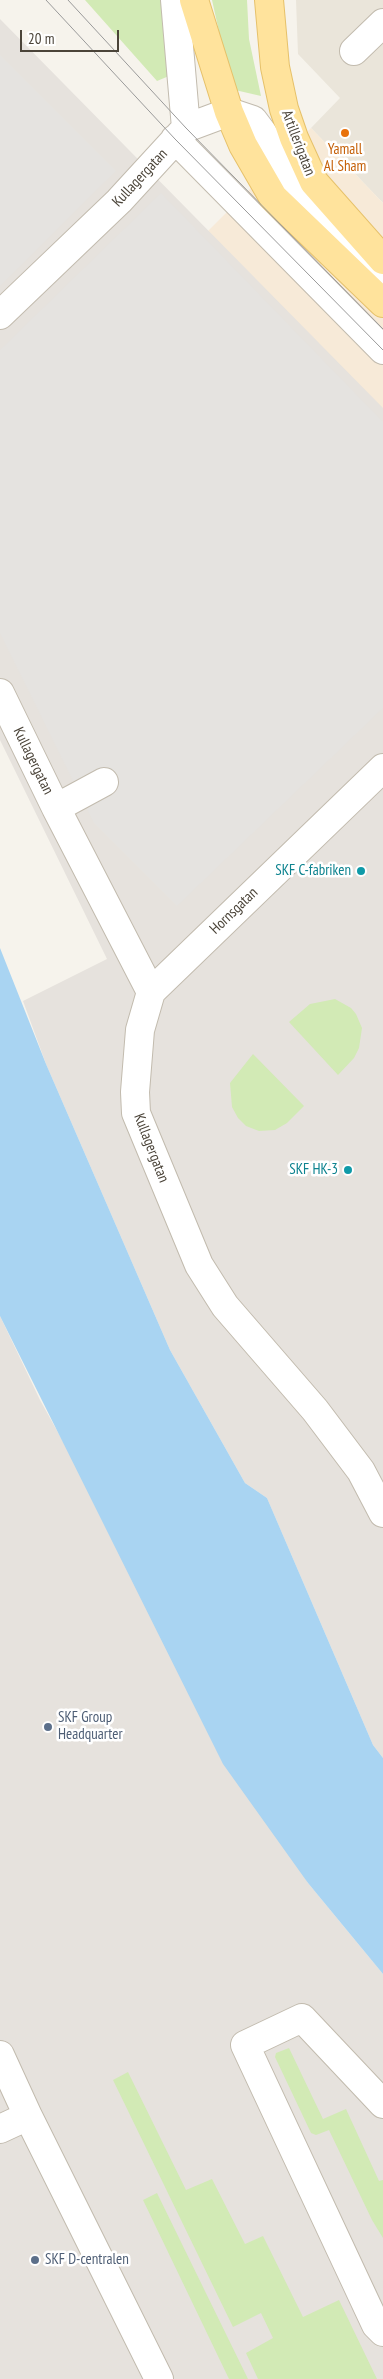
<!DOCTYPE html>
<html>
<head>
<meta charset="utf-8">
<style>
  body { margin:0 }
  #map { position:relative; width:383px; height:2379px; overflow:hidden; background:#f6f3ec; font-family:"PT Sans Narrow",sans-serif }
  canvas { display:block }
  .scale { position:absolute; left:20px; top:30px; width:99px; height:22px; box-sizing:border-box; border:2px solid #4b4439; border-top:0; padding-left:6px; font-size:15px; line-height:18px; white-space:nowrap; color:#4b4439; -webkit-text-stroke:4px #fff; paint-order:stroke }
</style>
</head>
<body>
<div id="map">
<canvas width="383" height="2379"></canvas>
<div class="scale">20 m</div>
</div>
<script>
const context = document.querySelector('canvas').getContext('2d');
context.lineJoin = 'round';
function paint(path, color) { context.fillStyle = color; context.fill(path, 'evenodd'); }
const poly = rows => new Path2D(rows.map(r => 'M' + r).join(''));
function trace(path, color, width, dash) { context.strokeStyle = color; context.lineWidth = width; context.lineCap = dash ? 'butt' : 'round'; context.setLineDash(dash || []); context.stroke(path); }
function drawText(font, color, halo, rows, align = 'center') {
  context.font = font + ' "PT Sans Narrow",sans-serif'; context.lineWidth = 5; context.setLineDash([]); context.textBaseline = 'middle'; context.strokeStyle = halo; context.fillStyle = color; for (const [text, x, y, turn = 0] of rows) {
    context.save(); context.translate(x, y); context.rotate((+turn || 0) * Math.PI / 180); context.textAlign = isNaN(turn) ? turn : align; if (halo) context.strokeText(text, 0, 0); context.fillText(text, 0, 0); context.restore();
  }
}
const residential = poly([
  [296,0,383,0,383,203,311,128,340,98,298,54]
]);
const commercial = poly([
  [311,128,383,203,383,422,203,236]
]);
const industrial = poly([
  [0,19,383,408,383,1758,373,1745,267,1498,245,1483,170,1350,46,1064,23,1001,107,959,0,740],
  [0,1316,40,1400,308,1883,383,1974,383,2379,0,2379]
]);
const green = poly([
  [85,0,166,0,169,76,157,81],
  [212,0,247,0,249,39,261,96,235,90,224,54],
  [335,999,351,1008,356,1014,362,1028,359,1048,354,1058,338,1075,289,1022,310,1004],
  [253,1054,304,1106,287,1123,275,1130,259,1131,246,1126,238,1118,232,1107,230,1083],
  [289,2048,323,2119,346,2109,379,2181,383,2180,383,2238,372,2220,329,2130,316,2135,311,2133,275,2057,276,2053],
  [128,2072,186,2190,212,2179,245,2244,263,2236,303,2317,339,2300,377,2379,258,2379,246,2353,273,2338,261,2313,233,2327,113,2080],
  [157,2193,248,2379,229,2379,143,2200]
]);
const parking = poly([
  [0,55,116,171,0,286],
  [161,193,383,422,383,708,177,906,94,823,0,633,0,350]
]);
const water = poly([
  [0,948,46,1064,170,1350,245,1483,267,1498,373,1745,383,1758,383,1974,308,1883,223,1764,0,1316]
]);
const minor = poly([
  [354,51,383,23],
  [186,128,229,112,253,120,262,132,300,192,361,259,383,276],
  [175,139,383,350],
  [0,315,119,201,186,128,175,0],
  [0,693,56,808,151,992,140,1030,135,1092,136,1113,199,1265,225,1306,315,1410,361,1471,383,1513],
  [56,808,104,782],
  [151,992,383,768],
  [0,2055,28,2116,0,2129],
  [383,2104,302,2018,245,2045,376,2325,383,2332],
  [28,2116,159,2379]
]);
const major = poly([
  [194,0,229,112,243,145,273,197,383,303],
  [269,0,275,67,284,109,294,138,314,182,383,260]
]);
const tram = poly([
  [46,0,175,139,383,350],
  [68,0,186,128,383,329]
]);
const markers = [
  [345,133,5,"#e8710a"],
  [361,871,5,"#0f9aa8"],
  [348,1170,5,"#0f9aa8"],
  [48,1727,5,"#5c6f8a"],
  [35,2260,5,"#5c6f8a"]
];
const streetNames = [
  ["Artillerigatan",298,143,69],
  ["Kullagergatan",140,178,-47],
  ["Kullagergatan",33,761,64],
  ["Hornsgatan",234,911,-44],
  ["Kullagergatan",151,1148,69]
];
const foodNames = [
  ["Yamall",345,150],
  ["Al Sham",345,167]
];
const cultureNames = [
  ["SKF C-fabriken",351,871],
  ["SKF HK-3",338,1170]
];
const serviceNames = [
  ["SKF Group",58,1718],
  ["Headquarter",58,1735],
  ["SKF D-centralen",45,2260]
];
paint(residential, '#eae5da');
paint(commercial, '#f7ead8');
paint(industrial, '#e6e2dd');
paint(green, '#d2eab5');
paint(parking, '#e5e3e0');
paint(water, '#a9d4f2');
trace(minor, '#c2bbae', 30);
trace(major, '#e6c16a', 30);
trace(minor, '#fff', 28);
trace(major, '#ffe39c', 28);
trace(tram, '#9a9a9a', 1);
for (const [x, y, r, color] of markers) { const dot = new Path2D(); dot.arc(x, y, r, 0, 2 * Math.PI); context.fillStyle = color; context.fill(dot); trace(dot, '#fff', 2); }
drawText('15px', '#4b4439', '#fff', streetNames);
drawText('15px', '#c56008', '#fff', foodNames);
drawText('15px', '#0d838f', '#fff', cultureNames, 'right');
drawText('15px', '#4e5e75', '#fff', serviceNames, 'left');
</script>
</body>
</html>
